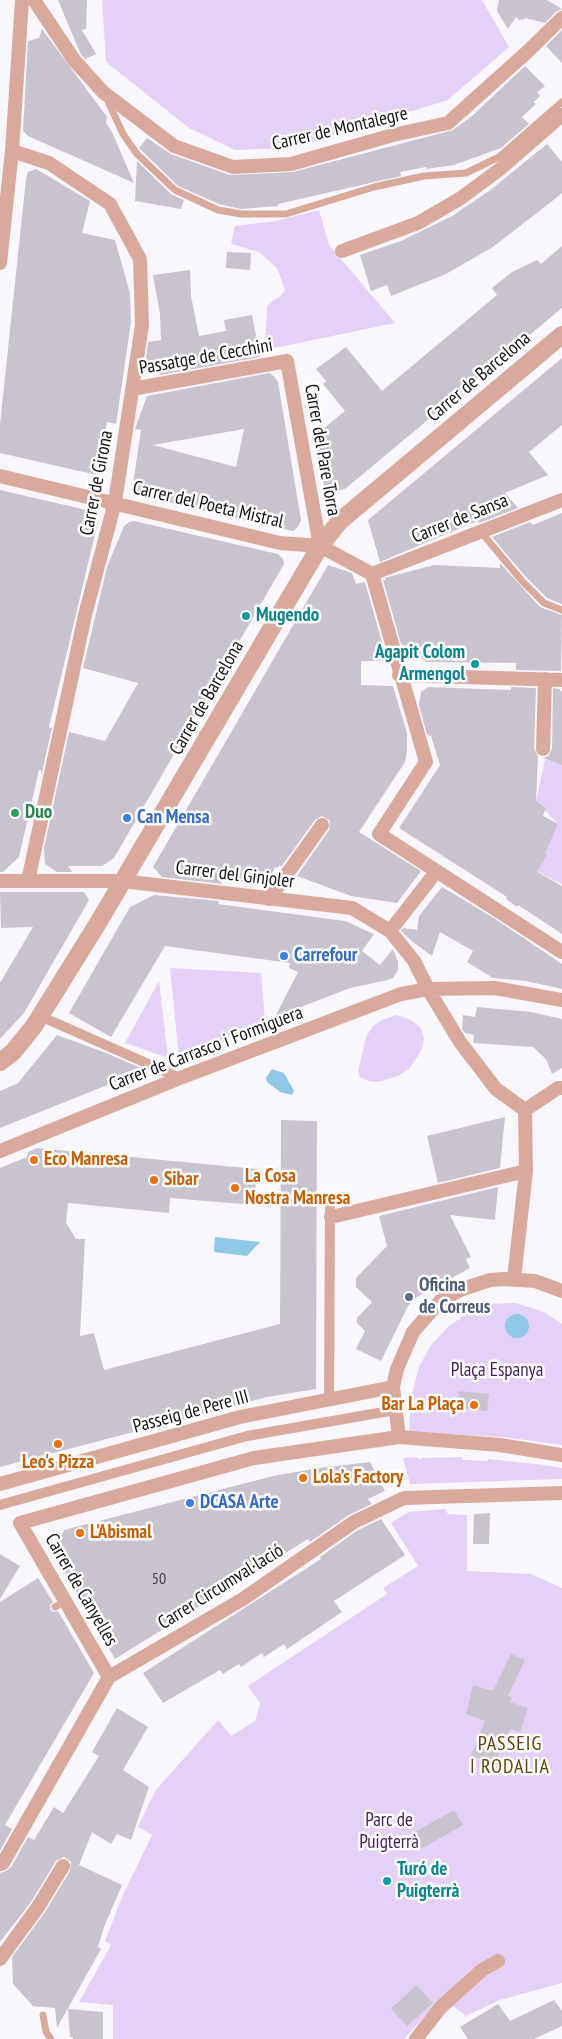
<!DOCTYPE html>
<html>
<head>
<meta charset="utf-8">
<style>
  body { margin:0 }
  canvas { display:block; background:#faf6fe }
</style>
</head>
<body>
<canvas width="562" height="2039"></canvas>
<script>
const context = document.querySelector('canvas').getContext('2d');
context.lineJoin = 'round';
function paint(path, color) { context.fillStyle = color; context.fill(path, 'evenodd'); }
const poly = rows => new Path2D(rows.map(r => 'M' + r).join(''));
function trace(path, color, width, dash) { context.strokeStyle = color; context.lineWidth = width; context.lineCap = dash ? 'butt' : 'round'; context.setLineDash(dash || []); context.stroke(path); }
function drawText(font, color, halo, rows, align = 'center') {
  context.font = font + ' "PT Sans Narrow",sans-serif'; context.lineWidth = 5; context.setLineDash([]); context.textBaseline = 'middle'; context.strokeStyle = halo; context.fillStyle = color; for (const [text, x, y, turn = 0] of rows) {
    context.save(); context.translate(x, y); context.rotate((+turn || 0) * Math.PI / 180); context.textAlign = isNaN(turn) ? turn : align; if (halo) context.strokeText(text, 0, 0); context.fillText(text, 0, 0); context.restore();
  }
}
const green = poly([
  [102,0,482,0,509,47,448,100,292,148,235,150,189,128,106,62],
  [319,210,329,245,395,323,265,350,267,307,272,301,280,297,285,290,277,268,259,252,231,244,235,226,276,221],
  [545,759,562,765,562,884,537,872,558,824,536,801],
  [170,968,261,973,265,1021,179,1058],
  [159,981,168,1058,125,1043],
  [397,1015,411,1020,421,1028,424,1039,421,1051,410,1068,398,1076,378,1082,368,1081,360,1077,358,1071,366,1037,373,1026,384,1019],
  [516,1303,544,1312,562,1324,562,1445,503,1437,409,1432,411,1398,419,1367,431,1345,448,1327,466,1314,486,1304],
  [417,1457,420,1460,421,1458,462,1457,463,1460,488,1461,488,1459,544,1465,562,1468,562,1479,410,1484,403,1458],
  [445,1509,448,1514,467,1515,467,1571,531,1574,562,1588,562,1983,500,2000,466,2016,442,1997,404,2039,113,2039,113,2005,79,2002,111,1945,105,1941,122,1897,152,1835,138,1827,155,1791,218,1720,231,1736,255,1721,260,1703,248,1686,387,1594,383,1588,418,1566,391,1523,409,1512]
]);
const water = poly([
  [272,1069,284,1073,294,1091,292,1095,280,1092,267,1082,266,1078],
  [215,1237,260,1242,247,1256,214,1252],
  '505 1326a12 12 0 1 1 24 0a12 12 0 1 1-24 0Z'
]);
const building = poly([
  [58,0,87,0,86,29,82,30,96,54,85,59,81,55],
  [499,0,547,0,562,9,556,12,545,23,525,18,523,20,521,19,520,21,516,17,508,29,497,11],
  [42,29,107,117,106,123,112,132,134,183,28,136,23,131,28,41,39,38],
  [562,30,562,63,546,46],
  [525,66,545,86,537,92,540,96,534,102,536,104,522,117,529,124,501,148,454,165,426,169,426,167,400,172,401,176,278,204,278,206,241,209,219,204,178,186,139,148,147,138,171,154,230,175,293,172,453,130,472,116],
  [547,144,562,162,562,193,551,202,493,247,446,274,391,296,387,285,371,291,360,255,401,241,452,216,489,191],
  [137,161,171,194,184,200,181,209,135,201],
  [36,169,90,201,82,233,115,240,130,293,131,322,116,424,107,422,97,475,0,453,0,424,26,179,28,172],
  [562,246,562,308,345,489,333,492,324,486,313,437,345,411,323,384,326,381,316,369,346,347,382,391,497,295,492,288,512,272,537,260,541,264],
  [227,252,251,253,250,270,226,268],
  [190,270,191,296,199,336,226,331,224,320,252,315,260,357,160,375,152,371,146,358,148,342,161,340,160,314,153,275],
  [562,358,562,425,529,452,548,475,505,493,518,508,479,523,477,521,380,562,368,520],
  [269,373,274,376,278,382,301,520,298,527,293,531,247,521,142,496,135,492,133,484,141,430,135,429,147,396],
  [244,429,236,467,153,445],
  [0,490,91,511,98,522,49,727,52,728,41,777,41,770,39,770,19,857,3,872,0,872],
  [562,513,562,604,547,598,526,577,492,537,530,522,533,525],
  [134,521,278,554,283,559,284,564,114,858,102,866,68,866,72,872,57,872,45,864,44,848,69,732,105,741,138,683,83,668,107,567,124,526,129,522],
  [500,563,540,607,562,615,561,671,516,670,516,663,426,662,401,644,383,580,386,580,385,578,392,576,434,565,500,568],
  [328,565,352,573,356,584,365,582,386,656,383,655,385,661,361,661,361,685,393,686,407,733,407,751,405,762,359,832,421,871,397,903,351,896,297,876,329,830,330,821,322,816,315,820,281,867,280,865,277,868,275,867,266,885,222,879,221,884,162,877,153,867],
  [428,687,511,690,511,687,536,688,534,749,538,756,536,801,546,808,543,816,558,824,545,854,547,855,537,872,562,886,562,934,518,905,517,907,506,899,507,897,399,828,440,765,431,736,427,735,419,705,421,692],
  [553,688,560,689,560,691,562,691,562,765,543,758,548,756,552,749],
  [442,887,494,918,562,964,562,989,526,981,493,978,467,962,473,951,440,932,432,956,413,942,401,931,403,928,417,930,419,916],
  [0,892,84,892,89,900,24,1013,0,1039,0,983,33,927,1,928],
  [154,895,219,901,218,904,345,921,374,934,362,951,380,965,393,949,398,962,398,970,393,978,388,980,350,988,275,1017,298,972,289,968,290,963,165,946,111,1037,69,1013,130,907],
  [477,1007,531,1012,562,1019,562,1068,552,1074,546,1059,533,1047,473,1043,474,1035,465,1033,462,1029,463,1015,475,1017],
  [57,1035,109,1054,145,1070,0,1128,0,1091,18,1083],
  [505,1117,500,1168,438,1183,427,1136],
  [281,1120,317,1121,316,1389,267,1397,0,1467,0,1168,27,1157,28,1152,37,1148,257,1169,254,1205,170,1198,169,1213,68,1203,66,1223,76,1239,85,1239,80,1336,94,1333,104,1370,280,1324],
  [498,1187,495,1220,450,1215,471,1257,466,1259,470,1268,417,1297,408,1306,381,1361,356,1349,365,1331,357,1323,357,1318,372,1302,356,1287,356,1278,387,1246,379,1216],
  [459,1391,489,1394,487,1411,457,1408],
  [370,1462,385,1491,368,1499,372,1504,349,1515,310,1542,308,1539,115,1659,54,1554,64,1530,273,1476,319,1468],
  [490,1513,489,1544,473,1544,474,1514],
  [381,1519,405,1555,334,1601,342,1612,287,1649,284,1644,264,1657,262,1653,241,1667,239,1664,223,1674,220,1670,163,1703,143,1673,321,1559,320,1557,358,1530],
  [0,1554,20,1566,0,1599],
  [38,1578,53,1602,50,1605,50,1609,53,1612,58,1611,94,1673,5,1825,12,1829,0,1851,0,1602],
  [511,1654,525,1660,508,1696,512,1697,510,1702,528,1708,520,1732,510,1729,494,1765,471,1755,485,1721,466,1714,473,1685,493,1691],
  [117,1708,148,1727,123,1770,149,1787,131,1840,117,1834,111,1844,92,1832,79,1865,122,1885,104,1927,98,1947,101,1949,57,2028,55,2008,33,2006,13,1984,12,1957,45,1912,70,1871,71,1862,64,1857,56,1861,31,1902,0,1942,0,1873,6,1871,11,1867,28,1837,34,1840,54,1807,63,1813,99,1756,92,1752],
  [454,1810,463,1825,421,1849,413,1833],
  [416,1985,433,2003,407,2026,391,2009],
  [554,2000,562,2011,562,2026,534,2039,468,2039,460,2027,498,2004,510,2021],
  [68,2009,103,2012,103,2039,73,2039,73,2037,70,2037]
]);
const service = poly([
  [107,99,123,134,137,154,175,190,218,210,241,214,286,214,374,187,424,176,466,173,499,157,562,102],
  [481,532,522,581,544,603,562,610],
  [55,1607,66,1600],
  [43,2015,46,2032,51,2039]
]);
const pedestrian = poly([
  [40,1016,180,1078],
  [329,1400,330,1203],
  [0,1505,247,1436,395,1410]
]);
const minor = poly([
  [34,0,74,60,103,92,174,146,233,167,291,164,393,135,448,123,526,53,562,18],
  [12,151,49,163,110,204,140,259,142,325,115,502,85,615,28,881],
  [342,251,418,223,461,198,500,169,562,115],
  [0,263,12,151,22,0],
  [132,389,287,361,320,546],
  [0,476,280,543,320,546,372,574,426,762,379,834,562,952],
  [372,574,562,500],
  [399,675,562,680],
  [543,749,545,679],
  [0,881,122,881,352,908,390,931,414,961,428,989,460,1042,496,1089,525,1110],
  [269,899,322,825],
  [390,931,436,872],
  [525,1110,558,1088,562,1088],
  [0,1151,180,1078,401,994,428,989,495,988,562,1000],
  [331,1217,526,1171],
  [514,1279,526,1171,525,1110],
  [399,1437,393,1387,397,1369,413,1332,440,1301,460,1290,490,1280,503,1279,535,1281,562,1291],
  [0,1484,240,1417,393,1387],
  [109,1677,20,1523,254,1458,399,1437,500,1445,562,1455],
  [0,1864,3,1863,109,1677,243,1599,354,1522,404,1498,562,1493],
  [0,1959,38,1907,63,1866],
  [416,2039,441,2007,482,1970,498,1961]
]);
const tertiary = poly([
  [0,1062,13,1052,34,1026,98,923,320,546,340,521,562,335]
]);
const markers = [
  [246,616,5,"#0f9aa8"],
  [475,664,5,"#0f9aa8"],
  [15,813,5,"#2e9e5b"],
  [127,818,5,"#3f7fe0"],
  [284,956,5,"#3f7fe0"],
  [34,1160,5,"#e8710a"],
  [154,1180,5,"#e8710a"],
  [235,1188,5,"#e8710a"],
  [409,1297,5,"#5c6f8a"],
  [474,1405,5,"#e8710a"],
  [58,1444,5,"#e8710a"],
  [303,1478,5,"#e8710a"],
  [190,1503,5,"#3f7fe0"],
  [80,1533,5,"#e8710a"],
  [387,1881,5,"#0f9aa8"]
];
const numberNames = [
  ["50",159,1579]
];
const streetNames = [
  ["Carrer de Montalegre",340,129,-13],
  ["Passatge de Cecchini",206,357,-10],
  ["Carrer de Barcelona",479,377,-40],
  ["Carrer del Pare Torra",322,450,80],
  ["Carrer de Girona",97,483,-79],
  ["Carrer del Poeta Mistral",208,505,13],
  ["Carrer de Sansa",460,519,-22],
  ["Carrer de Barcelona",207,698,-60],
  ["Carrer del Ginjoler",235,875,7],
  ["Carrer de Carrasco i Formiguera",206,1049,-21],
  ["Passeig de Pere III",191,1412,-15],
  ["Carrer Circumval·lació",221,1587,-32],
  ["Carrer de Canyelles",81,1590,60]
];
const cultureNames = [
  ["Mugendo",256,616],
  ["Agapit Colom",465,653,"right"],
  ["Armengol",465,675,"right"],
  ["Turó de",397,1870],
  ["Puigterrà",397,1892]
];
const leisureNames = [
  ["Duo",25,813]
];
const shopNames = [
  ["Can Mensa",137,818],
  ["Carrefour",294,956],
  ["DCASA Arte",200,1503]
];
const foodNames = [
  ["Eco Manresa",44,1160],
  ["La Cosa",245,1177],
  ["Nostra Manresa",245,1199],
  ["Sibar",164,1180],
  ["Bar La Plaça",464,1405,"right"],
  ["Leo's Pizza",58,1463,"center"],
  ["Lola’s Factory",313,1478],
  ["L'Abismal",90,1533]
];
const serviceNames = [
  ["Oficina",419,1286],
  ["de Correus",419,1308]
];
const parkNames = [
  ["Plaça Espanya",497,1371],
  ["Parc de",389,1821],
  ["Puigterrà",389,1843]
];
const neighbourhoodNames = [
  ["PASSEIG",510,1744],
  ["I RODALIA",510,1767]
];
paint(green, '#e5d1f8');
paint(water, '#8fc9e7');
paint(building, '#c9c3cf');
trace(service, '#d9aa9c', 7);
trace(pedestrian, '#d9aa9c', 10);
trace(minor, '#d9aa9c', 14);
trace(tertiary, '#d9aa9c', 18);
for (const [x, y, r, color] of markers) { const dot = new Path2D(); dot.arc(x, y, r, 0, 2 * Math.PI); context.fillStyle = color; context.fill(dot); trace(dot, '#fff', 2); }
drawText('16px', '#413e44', null, numberNames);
drawText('19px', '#141216', '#fff', streetNames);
drawText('bold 19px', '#0d838f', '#fff', cultureNames, 'left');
drawText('bold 19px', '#27864d', '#fff', leisureNames, 'left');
drawText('bold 19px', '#366cbe', '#fff', shopNames, 'left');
drawText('bold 19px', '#c56008', '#fff', foodNames, 'left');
drawText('bold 19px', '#4e5e75', '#fff', serviceNames, 'left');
drawText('19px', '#411f59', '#fff', parkNames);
context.letterSpacing = '1px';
drawText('20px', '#62440a', '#fff', neighbourhoodNames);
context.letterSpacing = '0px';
</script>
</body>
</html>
